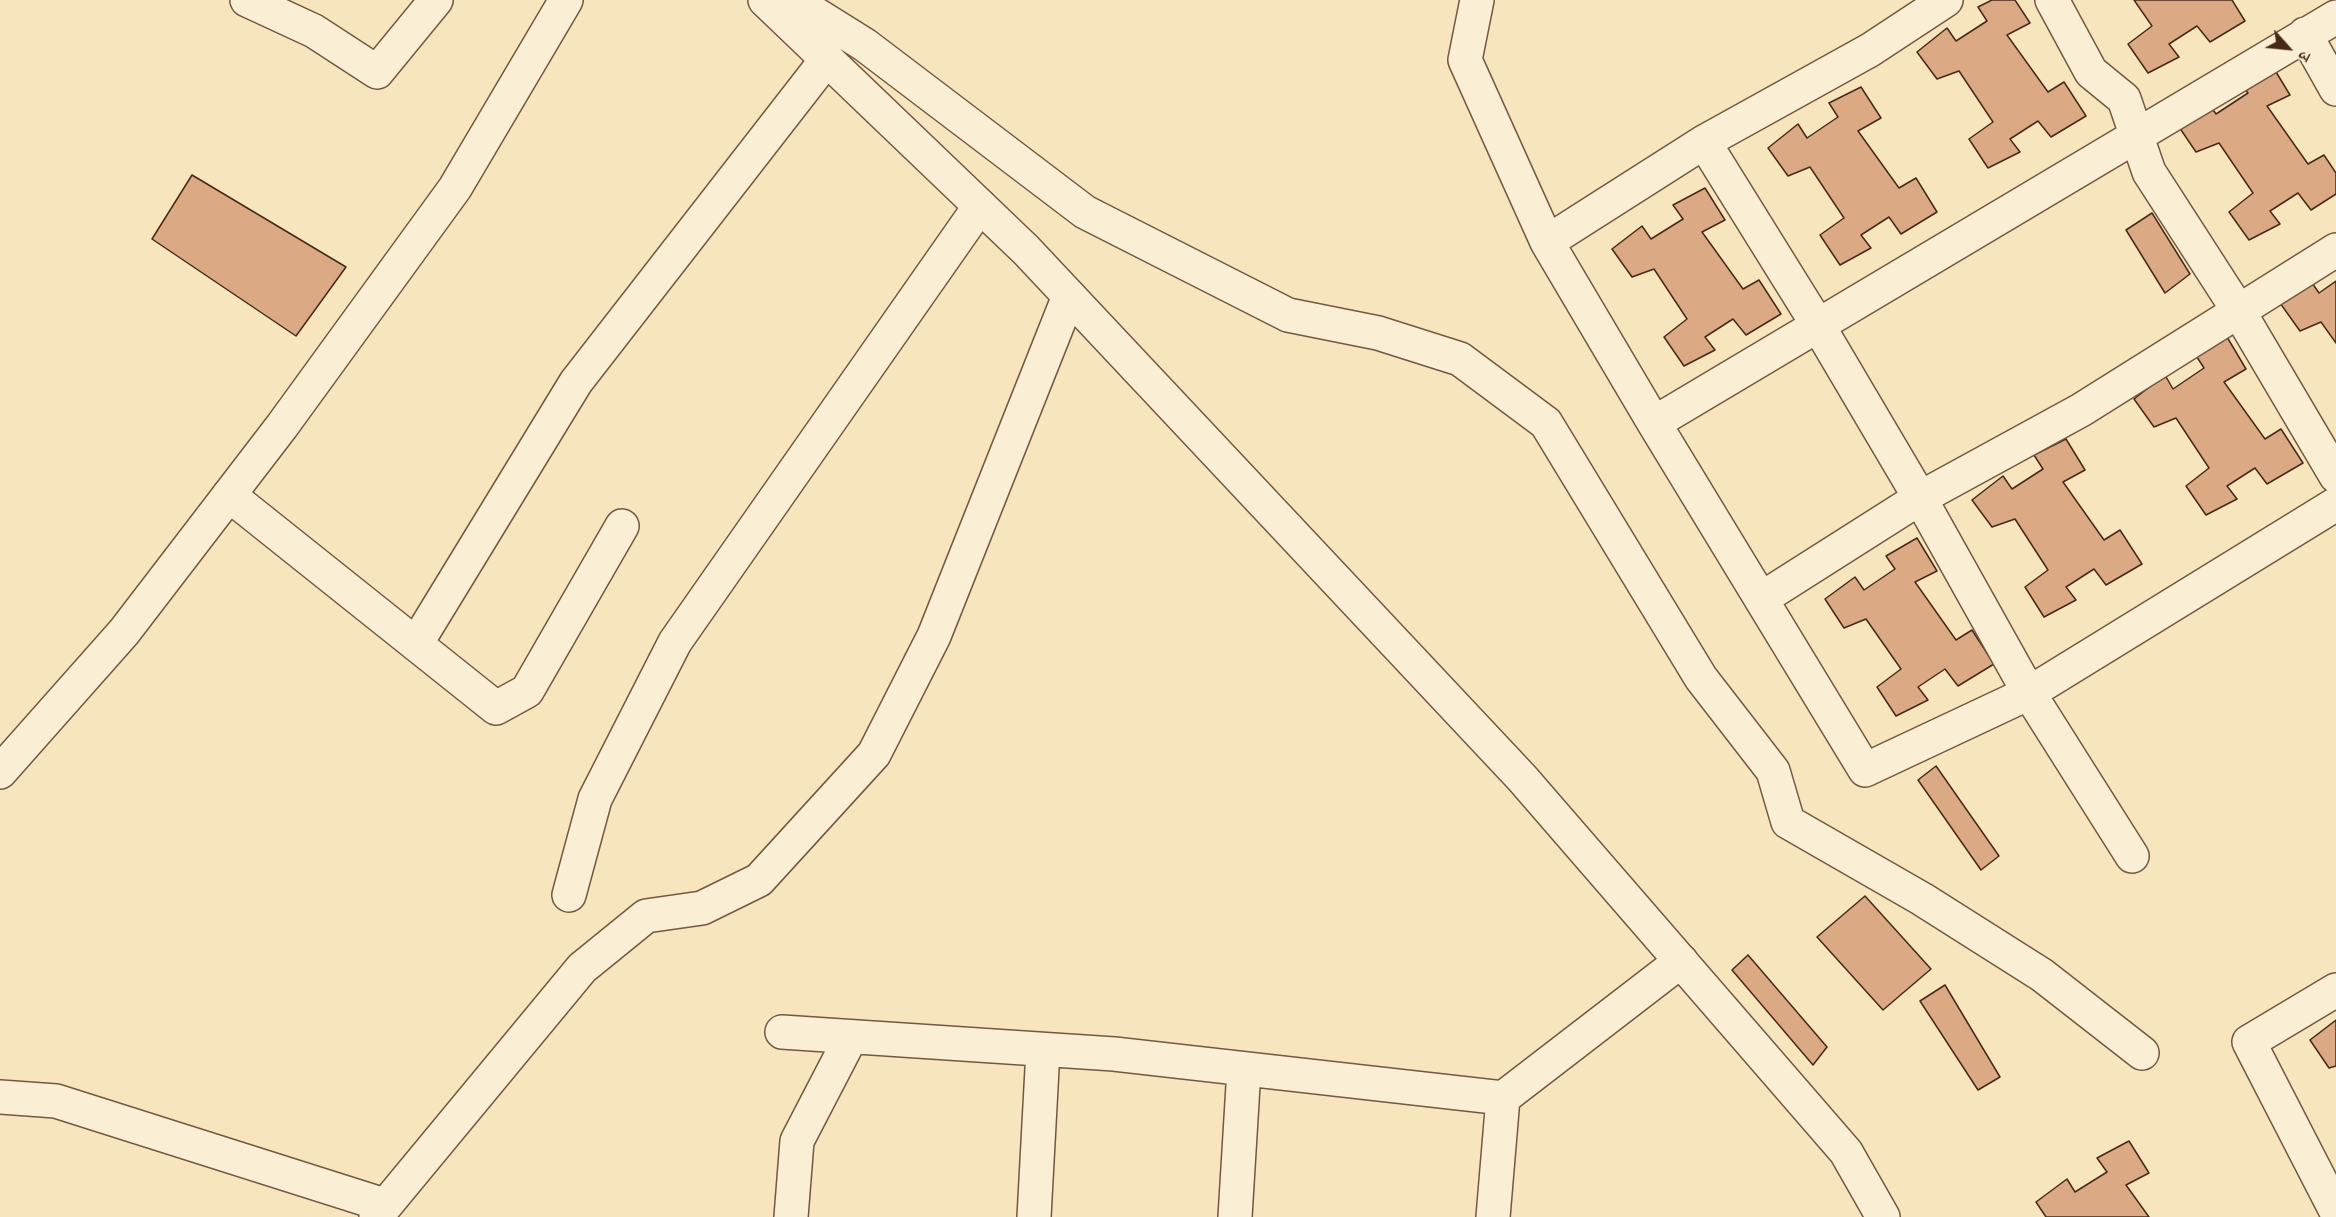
<!DOCTYPE html>
<html>
<head>
<meta charset="utf-8">
<style>
  body { margin:0 }
  #map { position:relative; width:2336px; height:1217px; overflow:hidden; background:#f7e5bd; font-family:"IM FELL DW Pica","Noto Serif Devanagari",serif }
  canvas { display:block }
  .north { position:absolute; left:2258px; top:18px; width:60px; height:60px; -webkit-text-stroke:4px #faeed4; paint-order:stroke; rotate:117deg; font-size:16px; font-weight:700; line-height:24px; text-align:center; color:#482918 }
  .north::after { content:''; display:block; margin:auto; width:21px; height:27px; background:#482918; clip-path:polygon(50% 0,100% 100%,50% 72%,0 100%) }
</style>
</head>
<body>
<div id="map">
<canvas width="2336" height="1217"></canvas>
<div class="north">उ</div>
</div>
<script>
const context = document.querySelector('canvas').getContext('2d');
context.lineJoin = 'round';
function paint(path, color) { context.fillStyle = color; context.fill(path, 'evenodd'); }
const poly = rows => new Path2D(rows.map(r => 'M' + r).join(''));
function trace(path, color, width, dash) { context.strokeStyle = color; context.lineWidth = width; context.lineCap = dash ? 'butt' : 'round'; context.setLineDash(dash || []); context.stroke(path); }
const building = poly([
  [1992,0,2015,0,2030,23,2007,35,2048,92,2064,82,2086,116,2051,137,2038,121,2010,139,2020,152,1988,168,1969,139,1993,122,1959,71,1937,79,1917,52,1947,28,1956,41,1987,21,1978,7,1992,0],
  [2134,0,2232,0,2245,21,2210,42,2197,26,2169,44,2179,57,2148,73,2128,44,2152,26,2134,0],
  [2270,62,2290,95,2267,106,2308,164,2324,155,2336,173,2336,194,2311,210,2298,193,2270,211,2280,224,2249,240,2229,212,2253,193,2219,143,2196,152,2177,124,2207,101,2216,114,2248,93,2238,80,2270,62],
  [1861,87,1881,118,1858,131,1899,188,1916,178,1937,212,1901,234,1889,217,1861,235,1871,248,1840,265,1820,235,1844,218,1810,167,1788,176,1768,148,1798,124,1807,138,1838,117,1829,103,1861,87],
  [192,175,346,267,296,336,152,239,192,175],
  [1705,188,1725,220,1702,232,1743,289,1759,280,1781,314,1746,335,1733,319,1705,337,1715,350,1684,366,1664,337,1687,319,1654,269,1632,277,1612,249,1642,226,1651,239,1683,219,1673,205,1705,188],
  [2152,213,2190,274,2165,293,2126,230,2152,213],
  [2310,280,2319,293,2336,281,2336,343,2321,322,2300,331,2280,303,2310,280],
  [2227,337,2246,369,2224,382,2265,439,2281,429,2303,463,2267,484,2255,468,2227,486,2237,499,2206,515,2186,486,2209,468,2176,418,2154,427,2134,399,2165,375,2173,389,2204,368,2195,354,2227,337],
  [2066,439,2085,470,2063,482,2104,540,2120,530,2142,564,2106,585,2094,569,2066,587,2076,600,2044,617,2025,587,2048,570,2015,519,1992,527,1972,500,2003,476,2012,489,2043,469,2034,455,2066,439],
  [1917,538,1937,571,1915,582,1956,640,1972,630,1994,664,1958,686,1945,669,1918,687,1928,700,1896,716,1877,687,1901,669,1866,619,1844,628,1825,599,1855,577,1864,590,1895,569,1886,556,1917,538],
  [1936,766,1999,856,1981,870,1918,780,1936,766],
  [1865,896,1931,969,1883,1010,1817,937,1865,896],
  [1748,955,1827,1047,1813,1065,1732,970,1748,955],
  [1945,985,2000,1077,1978,1090,1920,1001,1945,985],
  [2336,1020,2336,1066,2329,1068,2310,1040,2336,1020],
  [2129,1141,2149,1173,2126,1185,2149,1217,2046,1217,2036,1202,2067,1179,2075,1192,2107,1172,2097,1158,2129,1141]
]);
const minor = poly([
  [247,0,314,31,377,72,436,0],
  [793,0,865,45,1085,212,1288,315,1378,333,1460,359,1546,423,1701,678,1773,771,1788,822,1922,899,2042,975,2142,1053],
  [1477,0,1465,60,1547,242,1704,142,1870,50,1946,0],
  [2052,0,2091,72,2124,99,2149,172,2238,310,2336,476],
  [2305,34,2336,89],
  [1704,142,1819,327,1920,498,2029,693,2132,856],
  [1547,242,1654,423,1865,770,2029,693,2336,504],
  [1654,423,2336,17],
  [229,495,496,708,527,691,622,526],
  [1761,599,1920,498,2081,410,2336,250],
  [416,644,576,382,827,59],
  [569,895,595,799,675,642,980,206],
  [2336,990,2249,1042,2336,1211],
  [782,1032,1114,1054,1503,1098,1493,1217],
  [0,1097,56,1101,384,1205],
  [1503,1098,1681,961],
  [376,1217,582,968,646,916,702,908,759,880,874,754,934,636,1069,296],
  [791,1217,797,1141,851,1037],
  [1034,1217,1043,1050],
  [1235,1217,1244,1069]
]);
const tertiary = poly([
  [765,0,1026,250,1522,778,1846,1152,1883,1217],
  [0,772,124,632,282,426,455,188,566,0]
]);
paint(building, '#dca985');
trace(building, '#482918', 1.5);
trace(minor, '#745841', 36);
trace(tertiary, '#745841', 36);
trace(minor, '#faeed4', 33);
trace(tertiary, '#faeed4', 33);
</script>
</body>
</html>
